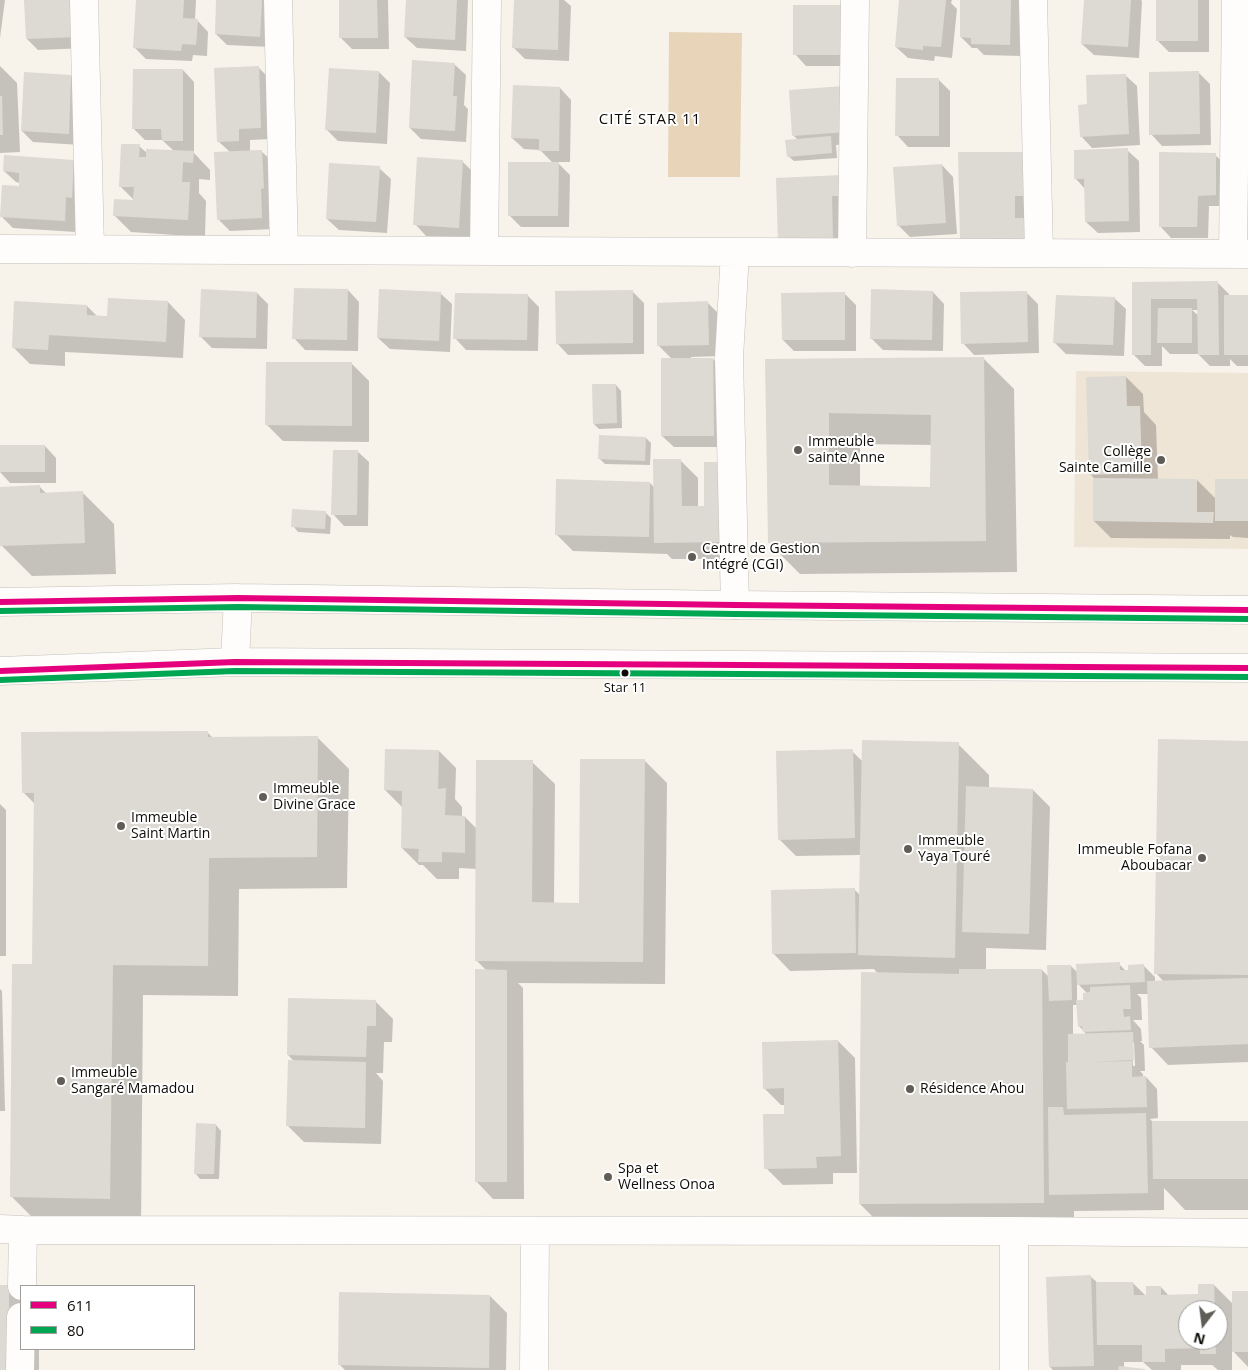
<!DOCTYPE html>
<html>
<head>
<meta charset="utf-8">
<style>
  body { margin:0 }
  #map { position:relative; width:1248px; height:1370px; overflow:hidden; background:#f7f3eb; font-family:"Open Sans",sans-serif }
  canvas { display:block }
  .legend { position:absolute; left:20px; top:1285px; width:175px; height:65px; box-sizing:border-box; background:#fff; border:1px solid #9f9e9c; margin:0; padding:6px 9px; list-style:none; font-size:15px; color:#0f0c07 }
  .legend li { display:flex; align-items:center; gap:10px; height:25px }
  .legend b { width:25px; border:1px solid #9f9e9c }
  .north { position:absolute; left:1178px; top:1300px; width:50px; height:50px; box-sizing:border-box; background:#fff; border:1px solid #9f9e9c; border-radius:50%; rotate:195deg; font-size:14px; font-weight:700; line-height:20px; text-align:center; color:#0f0c07 }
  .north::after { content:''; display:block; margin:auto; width:18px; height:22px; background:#605d57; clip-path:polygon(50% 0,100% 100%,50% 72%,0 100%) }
</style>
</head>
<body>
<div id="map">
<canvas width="1248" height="1370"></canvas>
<ul class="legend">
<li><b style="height:6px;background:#e5007d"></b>611</li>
<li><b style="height:6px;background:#00a651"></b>80</li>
</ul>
<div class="north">N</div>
</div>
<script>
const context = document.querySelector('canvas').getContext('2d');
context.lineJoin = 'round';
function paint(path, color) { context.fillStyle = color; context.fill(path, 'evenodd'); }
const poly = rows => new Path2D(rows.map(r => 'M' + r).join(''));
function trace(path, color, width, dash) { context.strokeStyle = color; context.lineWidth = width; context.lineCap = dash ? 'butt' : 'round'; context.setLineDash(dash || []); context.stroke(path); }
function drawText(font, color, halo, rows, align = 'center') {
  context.font = font + ' "Open Sans",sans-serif'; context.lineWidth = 4; context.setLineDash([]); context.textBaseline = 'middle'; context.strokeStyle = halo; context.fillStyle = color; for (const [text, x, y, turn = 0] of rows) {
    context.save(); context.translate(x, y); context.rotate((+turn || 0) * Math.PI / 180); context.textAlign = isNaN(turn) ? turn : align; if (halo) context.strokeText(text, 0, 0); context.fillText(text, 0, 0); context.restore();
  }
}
const built = poly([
  [1076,371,1248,373,1248,549,1074,547]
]);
const green = poly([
  [669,32,742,33,740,177,668,177]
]);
const shadow = poly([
  [0,0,5,0,0,38],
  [25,0,87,48,38,50,27,39],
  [137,0,196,0,195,20,197,20,208,32,207,56,193,55,192,61,146,59,135,48],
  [218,0,273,0,271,47,227,45,216,34],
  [340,0,388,0,389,49,352,49,340,37],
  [407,0,468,0,466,51,417,48,405,37],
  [515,0,564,0,571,6,569,61,525,59,513,47],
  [901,0,952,0,951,3,957,9,952,58,935,56,934,61,908,58,896,47],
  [967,0,1022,0,1021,56,984,55,977,48,972,48,961,37],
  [1085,0,1141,0,1142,1,1139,58,1094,55,1082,44],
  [1157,0,1209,0,1209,52,1169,52,1157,40],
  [842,7,854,66,806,66,795,54],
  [454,64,466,75,464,105,468,109,466,142,421,139,410,128],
  [0,66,17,83,20,152,0,153],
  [259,68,270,79,272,139,250,140,250,151,261,151,273,162,273,229,230,231,219,220,230,152,218,141],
  [183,70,194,82,194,153,210,170,210,180,199,179,199,193,206,201,205,237,131,232,114,215,135,201,120,186,139,146,147,153,174,151,162,140,145,140,133,128],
  [379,72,390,83,387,144,338,141,327,130],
  [1199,73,1210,84,1211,145,1162,146,1151,134],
  [1125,75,1137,86,1140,145,1092,148,1081,136,1089,105],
  [71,76,82,88,80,145,33,142,22,131],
  [938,79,950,91,950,147,908,147,897,135],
  [560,88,571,100,570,162,557,162,570,175,569,227,521,227,509,215,553,163,540,150,524,149,512,138],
  [855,99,858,143,836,145,837,158,794,161,788,156,798,140,794,136],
  [1127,150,1139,161,1140,232,1098,233,1086,222,1085,189,1076,179],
  [1026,153,1031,226,961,242],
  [1215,155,1227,166,1227,206,1209,206,1208,238,1171,238,1160,226],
  [74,161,85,173,76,232,13,228,1,216,20,187,20,183,16,182,4,171],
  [462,161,473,172,470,238,426,236,415,224],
  [942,165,953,177,957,234,910,237,898,225],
  [379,168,391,179,387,233,339,230,327,219],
  [841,177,844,252,791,254],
  [1133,283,1218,283,1229,294,1229,296,1248,296,1248,366,1237,366,1230,359,1230,366,1210,366,1198,354,1170,354,1162,346,1162,366,1145,366,1133,354],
  [1192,310,1199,310,1199,316],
  [348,290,359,302,358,351,305,350,294,338],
  [632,291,644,303,644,354,568,355,557,343],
  [933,292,944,304,943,351,883,350,871,338],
  [1026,292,1038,304,1039,353,974,355,963,343],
  [257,293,268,304,267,349,212,348,200,336],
  [440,293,452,304,450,352,390,349,378,338],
  [844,293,856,305,856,351,794,351,783,340],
  [528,296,539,307,538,351,466,350,455,338],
  [1114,298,1126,309,1124,356,1066,354,1055,343],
  [168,302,185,320,183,358,65,352,65,366,30,364,13,347,87,306,98,317,108,318],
  [708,303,719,314,720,356,691,357,691,359,713,359,724,371,725,447,674,447,662,436,672,359,659,346],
  [983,358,1014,389,1017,572,800,574,769,543,766,361],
  [860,444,932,445,931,488,860,487],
  [352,364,369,381,369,442,283,441,266,424],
  [1126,377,1143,394,1144,412,1156,425,1158,480,1197,480,1216,499,1248,481,1248,538,1233,537,1230,535,1230,539,1111,538,1094,521,1094,478,1090,474],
  [616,385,621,391,622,428,599,429,594,424],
  [646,438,651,443,650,465,605,464,599,458],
  [45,446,56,458,56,483,10,483,0,472,0,447],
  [357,451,369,462,368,526,344,526,333,514],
  [681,461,698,478,698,508,742,559,672,559,667,554,573,551,556,534,650,483,655,488],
  [40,487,47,494,83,493,114,524,116,574,32,576,1,545,0,488],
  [325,512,331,518,330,534,298,532,293,526],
  [207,732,213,738,318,738,349,769,347,888,239,889,238,996,143,995,141,1230,42,1227,11,1196,33,965,35,804,23,792],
  [1248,743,1248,1062,1168,1065,1151,1047,1149,994,1137,994,1141,998,1142,1020,1133,1020,1141,1029,1142,1041,1140,1041,1144,1045,1145,1071,1140,1071,1143,1074,1143,1078,1146,1077,1157,1089,1158,1118,1150,1119,1153,1122,1248,1122,1248,1210,1185,1210,1164,1188,1164,1210,1074,1211,1074,1233,891,1235,860,1204,878,974,874,969,790,971,773,953,854,889,860,895,861,855,796,856,779,839,852,751,862,761,958,744,989,775,989,788,1033,790,1050,807,1046,950,986,948,986,970,1042,970,1049,977,1071,966,1078,973,1119,964,1126,971,1143,965,1155,977,1155,982,1164,982,1156,973],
  [1077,983,1088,994,1085,1001,1077,1001],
  [1073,1005,1078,1005,1079,1026,1087,1035,1073,1035],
  [1132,1043,1134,1043,1135,1066,1133,1066],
  [439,751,456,768,455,799,462,807,462,817,465,817,477,829,532,762,555,784,554,904,580,904,644,760,667,783,665,984,518,983,523,988,524,1199,493,1199,476,1181,487,971,476,960,477,869,459,868,459,879,437,879,423,865,419,865,402,848,403,808,385,790],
  [0,804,6,810,6,956,0,956],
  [0,989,2,991,5,1111,0,1111],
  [375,1001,393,1019,392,1042,384,1042,383,1073,376,1073,383,1081,381,1144,304,1142,287,1125,295,1062,288,1055],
  [838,1041,855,1058,857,1173,833,1173,833,1184,783,1185,766,1168,785,1115,785,1105,781,1105,764,1088],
  [216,1125,221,1131,219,1179,200,1179,195,1173],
  [1090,1276,1098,1283,1133,1283,1147,1297,1161,1287,1169,1296,1199,1295,1214,1285,1233,1304,1248,1292,1248,1367,1232,1350,1232,1370,1218,1370,1212,1365,1181,1365,1181,1370,1152,1370,1143,1362,1124,1362,1124,1368,1145,1370,1053,1370,1050,1367],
  [1188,1310,1218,1310,1218,1340,1188,1340],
  [0,1286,9,1286,21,1299,21,1349,39,1349,39,1370,0,1370],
  [490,1296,507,1313,506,1370,345,1370,339,1364]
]);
const building = poly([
  [24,0,74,0,76,37,26,39],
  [136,0,184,0,183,18,198,19,196,45,182,44,181,51,133,48],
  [216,0,262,0,260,37,215,34],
  [339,0,377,0,378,38,339,38],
  [406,0,457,0,455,40,404,37],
  [514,0,559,0,558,50,512,48],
  [899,0,946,0,941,47,923,46,923,50,895,47],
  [960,0,1011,0,1010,45,971,44,971,38,960,37],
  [1084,0,1131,0,1128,47,1081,44],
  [1156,0,1198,0,1198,41,1156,41],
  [793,5,843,5,843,55,793,55],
  [412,60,455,63,453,96,457,96,455,131,409,128],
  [259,66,261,128,239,129,239,141,217,142,214,68],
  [329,68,379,71,376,133,325,130],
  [133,69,183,69,183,141,162,141,161,129,132,129],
  [1199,71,1200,134,1149,135,1149,72],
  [24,72,71,75,69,134,21,131],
  [1126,74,1129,134,1080,137,1078,105,1087,104,1086,75],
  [896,78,939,78,939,136,895,136],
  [513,85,560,87,559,151,539,151,539,139,511,138],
  [844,86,847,132,792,136,789,90],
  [0,96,2,96,3,135,0,135],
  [831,136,832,153,787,157,785,140],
  [121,144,140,144,139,157,146,157,146,149,194,151,193,163,183,162,182,182,190,182,188,220,113,216,114,199,133,200,134,187,119,187],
  [1128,148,1129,221,1085,222,1084,179,1074,179,1074,150],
  [262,150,264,188,261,189,262,218,217,220,214,152],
  [958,152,1027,152,1027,196,1015,196,1015,218,1025,218,1025,242,960,242],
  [1159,152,1216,153,1216,195,1198,196,1197,227,1159,227],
  [4,155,74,160,72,198,66,197,65,221,0,217,2,185,19,186,19,173,3,171],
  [417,157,463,160,459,228,413,225],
  [508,162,559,162,558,216,508,216],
  [329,163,380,166,376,222,326,219],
  [942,164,946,223,897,226,893,167],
  [841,175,842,196,832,196,833,241,778,243,776,178],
  [1218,281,1219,355,1198,355,1197,299,1151,299,1151,355,1132,355,1132,282],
  [294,288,348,289,347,340,292,339],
  [201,289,257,292,256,338,199,337],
  [379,289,441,292,439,341,377,338],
  [871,289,933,291,932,340,870,339],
  [633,290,633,343,556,344,555,291],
  [1027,291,1028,342,961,344,960,292],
  [845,292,845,340,782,340,781,293],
  [455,293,528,294,527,340,453,339],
  [1056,295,1115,297,1113,345,1053,343],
  [1224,295,1248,295,1248,355,1224,355],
  [108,298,168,301,166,342,49,335,48,350,12,348,14,301,87,305,87,315,107,316],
  [708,301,709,345,657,346,657,303],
  [1158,308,1192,308,1192,343,1157,343],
  [984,357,986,541,768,543,765,359],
  [829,413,931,415,930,487,829,485],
  [661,358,713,358,714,436,661,436],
  [266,362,352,362,352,426,265,425],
  [1126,376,1127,406,1140,406,1142,473,1089,475,1086,377],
  [592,384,616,384,617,423,593,424],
  [599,435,646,437,645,461,598,459],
  [0,445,45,445,45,472,0,472],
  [333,450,358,450,357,515,331,515],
  [653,459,681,459,682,506,704,506,704,462,725,462,725,542,654,543],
  [1093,478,1197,479,1197,512,1214,512,1213,523,1093,521],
  [556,479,650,482,649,537,555,535],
  [1215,479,1248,479,1248,521,1215,521],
  [40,485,40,493,83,491,85,543,0,546,0,487],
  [292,509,326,511,325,529,291,527],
  [208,731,208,737,318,736,317,857,209,858,208,966,113,965,110,1199,10,1197,12,964,32,964,34,793,22,793,21,732],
  [1158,739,1248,741,1248,975,1154,974],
  [862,740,959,742,955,958,858,955],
  [385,749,439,750,438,789,446,788,445,815,465,816,465,853,442,852,442,862,418,862,419,849,401,848,402,791,384,790],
  [853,749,855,838,778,840,776,751],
  [580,759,645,759,643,962,475,961,476,760,533,760,532,902,579,903],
  [966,786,1033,789,1029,934,962,932],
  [855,888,856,953,772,954,771,890],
  [1120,962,1120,970,1128,970,1128,965,1144,964,1145,982,1077,985,1076,964],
  [1047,965,1071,965,1072,1000,1049,1001],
  [475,969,507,970,507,1182,475,1182],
  [959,969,1042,969,1044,1203,859,1204,861,972,959,974],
  [1248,978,1248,1044,1149,1048,1147,981],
  [1130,985,1131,1009,1123,1009,1124,1017,1130,1016,1131,1030,1083,1032,1082,1026,1078,1027,1076,1000,1083,1000,1083,993,1090,992,1090,987],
  [288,998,376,1000,376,1026,367,1026,366,1057,287,1055],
  [1133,1032,1134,1060,1090,1062,1132,1061,1132,1077,1146,1076,1147,1107,1067,1109,1066,1062,1068,1062,1068,1034],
  [838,1040,841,1156,816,1157,817,1168,764,1169,763,1114,784,1114,784,1088,763,1089,762,1042],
  [288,1060,366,1062,365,1128,286,1126],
  [1048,1107,1063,1107,1064,1115,1146,1113,1148,1193,1049,1195],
  [1152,1121,1248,1121,1248,1179,1153,1179],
  [196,1123,216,1124,214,1174,194,1174],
  [1091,1275,1094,1366,1049,1367,1046,1277],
  [1096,1282,1133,1282,1134,1295,1146,1295,1146,1286,1161,1286,1161,1295,1198,1294,1198,1284,1214,1284,1215,1310,1188,1310,1188,1340,1215,1340,1216,1354,1200,1354,1200,1348,1165,1349,1165,1362,1142,1362,1142,1345,1097,1345],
  [0,1285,9,1285,9,1370,0,1370],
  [1232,1291,1248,1291,1248,1352,1232,1352],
  [339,1292,490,1295,489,1368,338,1365],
  [1119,1366,1145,1369,1145,1370,1118,1370]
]);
const street = poly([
  [84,0,90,249],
  [278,0,284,250],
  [1033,0,1039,253],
  [0,249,1248,254],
  [484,251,487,0],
  [735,252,729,358,735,605],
  [852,253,855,0],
  [1233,254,1236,0],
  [0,1229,23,1230,1014,1231,1248,1233],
  [1014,1231,1014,1370],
  [22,1286,23,1230],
  [20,1370,21,1317],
  [534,1370,535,1231]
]);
const secondary = poly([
  [0,602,238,598,735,605,1248,610],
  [235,662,238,598],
  [0,671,235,662,1248,668]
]);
const bus1 = poly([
  [0,602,238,598,735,605,1248,610],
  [0,671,235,662,1248,668]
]);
const bus2 = poly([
  [0,611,238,607,735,614,1248,619],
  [0,680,235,671,1248,677]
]);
const markers = [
  [798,450,5,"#605d57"],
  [1161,460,5,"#605d57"],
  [692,557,5,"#605d57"],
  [625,673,4.5,"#0f0c07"],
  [263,797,5,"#605d57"],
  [121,826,5,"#605d57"],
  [908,849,5,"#605d57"],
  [1202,858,5,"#605d57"],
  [61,1081,5,"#605d57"],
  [910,1089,5,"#605d57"],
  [608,1177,5,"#605d57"]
];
const busNames = [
  ["Star 11",625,688]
];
const poiNames = [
  ["Immeuble",808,442],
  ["sainte Anne",808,458],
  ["Collège",1151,452,"right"],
  ["Sainte Camille",1151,468,"right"],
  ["Centre de Gestion",702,549],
  ["Intégré (CGI)",702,565],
  ["Immeuble",273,789],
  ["Divine Grace",273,805],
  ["Immeuble",131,818],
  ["Saint Martin",131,834],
  ["Immeuble",918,841],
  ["Yaya Touré",918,857],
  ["Immeuble Fofana",1192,850,"right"],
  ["Aboubacar",1192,866,"right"],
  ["Immeuble",71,1073],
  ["Sangaré Mamadou",71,1089],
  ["Résidence Ahou",920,1089],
  ["Spa et",618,1169],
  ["Wellness Onoa",618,1185]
];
const neighbourhoodNames = [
  ["CITÉ STAR 11",650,120]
];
paint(built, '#efe5d6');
paint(green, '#e8d5b9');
paint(shadow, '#0003');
paint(building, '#ddd9d3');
trace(street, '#c4c0ba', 29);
trace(secondary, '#c4c0ba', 29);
trace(street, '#fefdfc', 28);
trace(secondary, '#fefdfc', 28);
trace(bus1, '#e5007d', 6);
trace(bus2, '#00a651', 6);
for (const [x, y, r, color] of markers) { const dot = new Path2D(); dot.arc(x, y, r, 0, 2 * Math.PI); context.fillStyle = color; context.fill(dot); trace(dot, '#fff', 2); }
drawText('13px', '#0f0c07', '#fff', busNames);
drawText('14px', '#0f0c07', '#fff', poiNames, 'left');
context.letterSpacing = '1px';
drawText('15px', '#0f0c07', '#fff', neighbourhoodNames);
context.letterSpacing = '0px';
</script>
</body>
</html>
